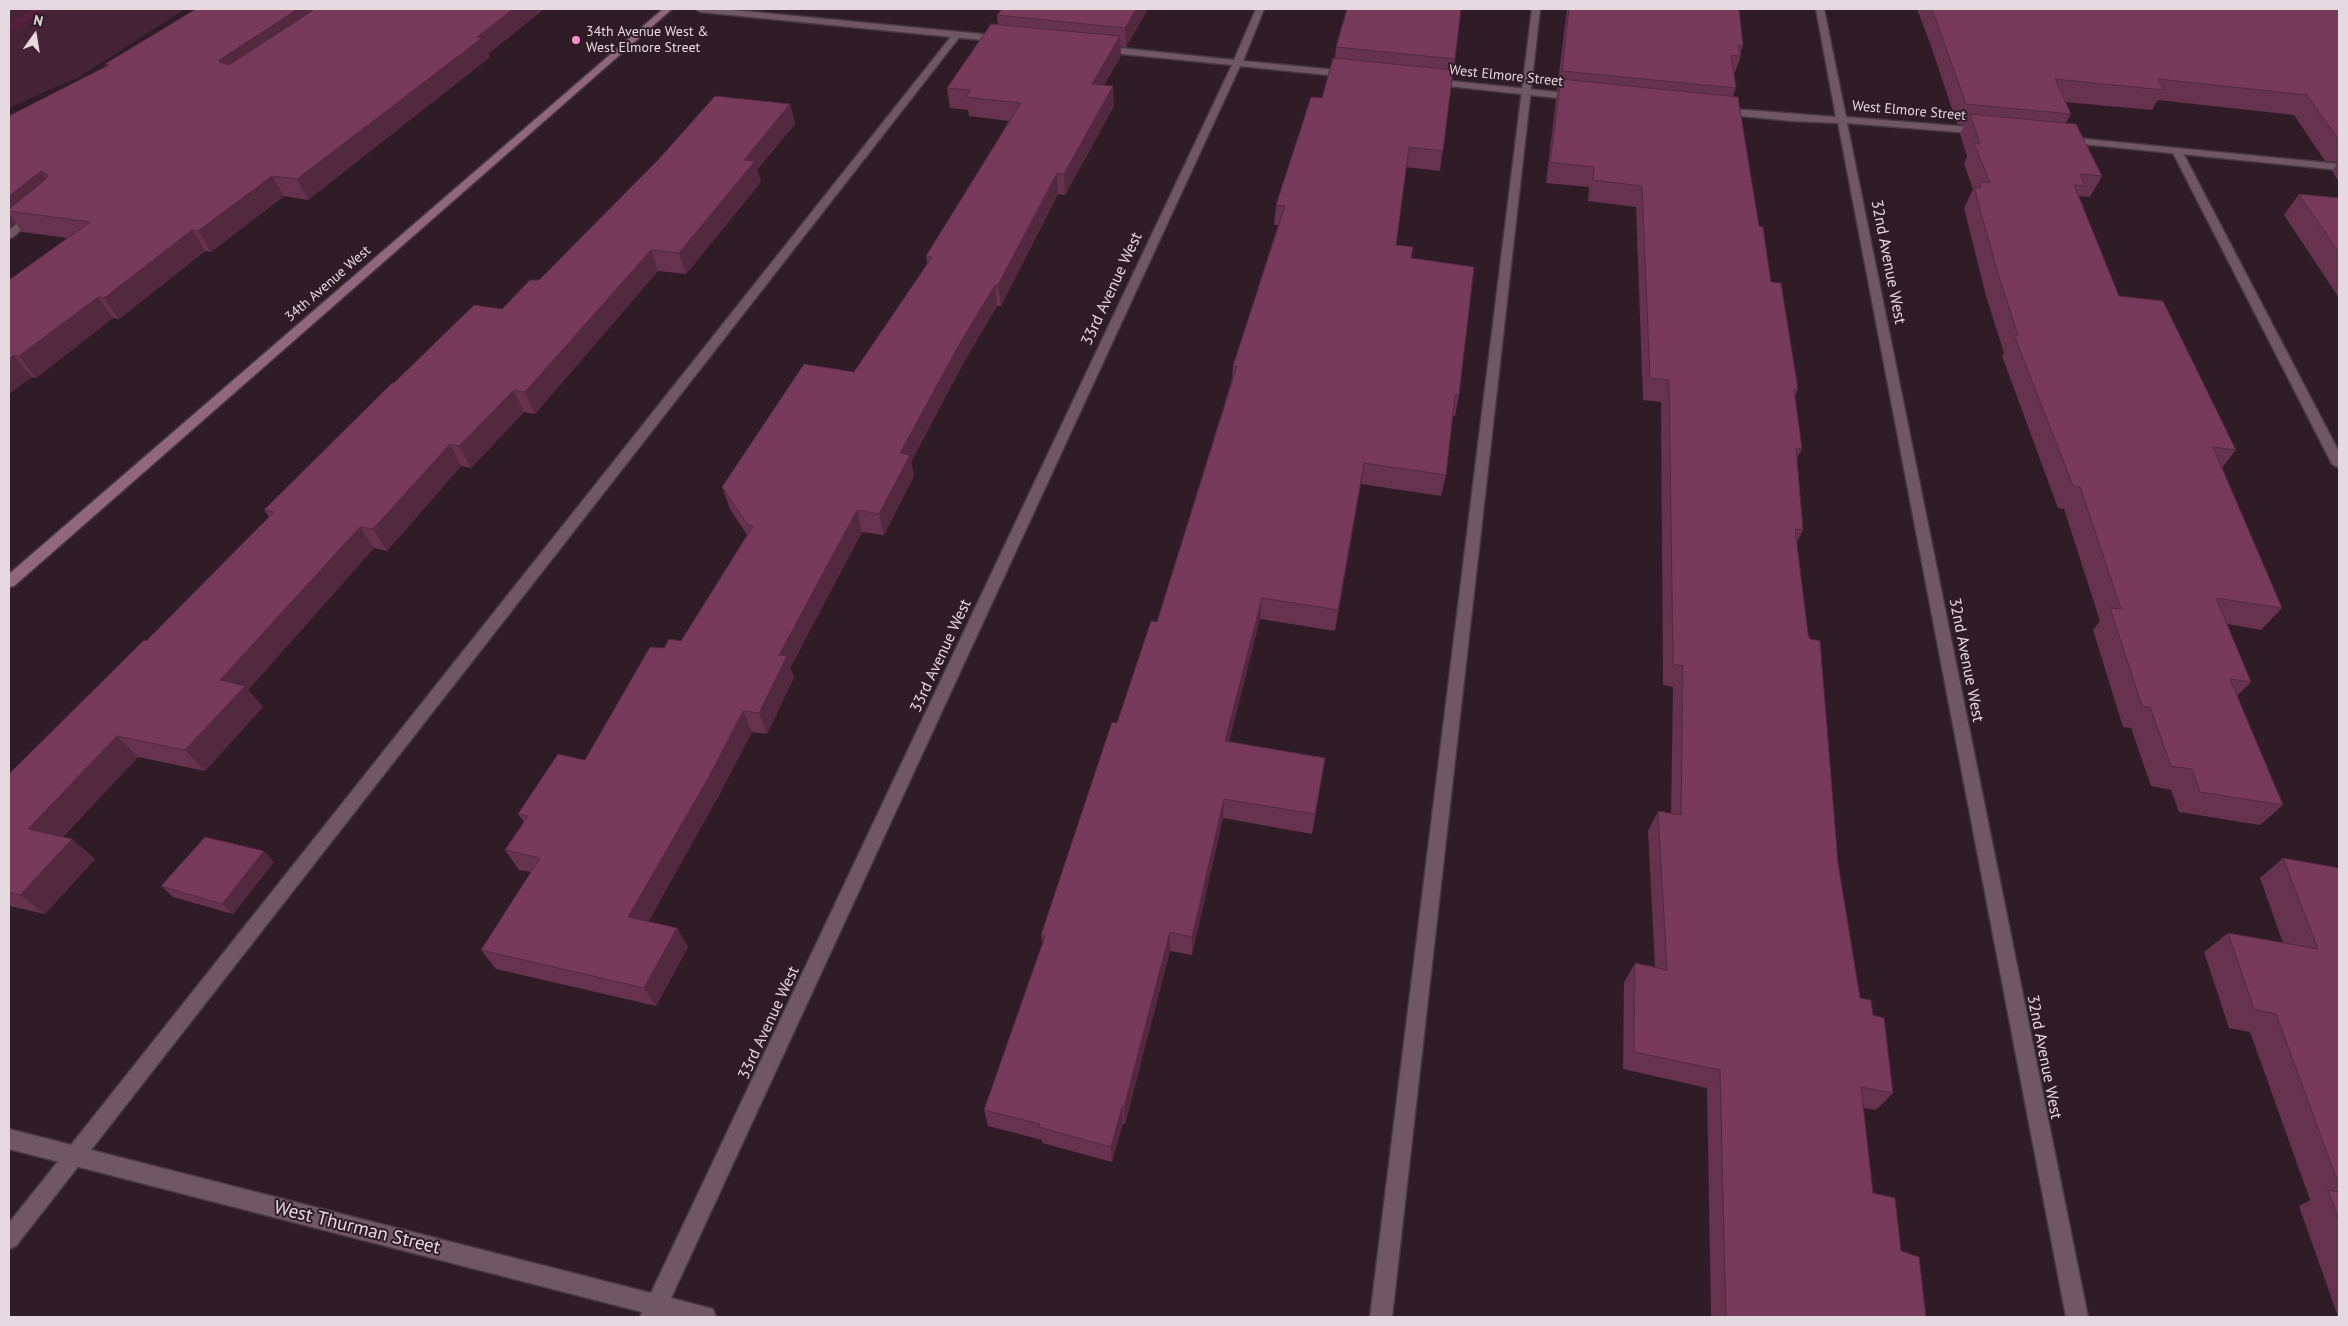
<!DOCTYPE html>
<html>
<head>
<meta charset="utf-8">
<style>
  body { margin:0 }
  #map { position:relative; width:2348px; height:1326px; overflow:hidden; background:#2f1c26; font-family:"PT Sans",sans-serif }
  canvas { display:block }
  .frame { position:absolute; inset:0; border:10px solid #e5d8de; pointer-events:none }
  .north { position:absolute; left:10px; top:10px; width:50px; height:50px; -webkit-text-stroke:4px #2f1c26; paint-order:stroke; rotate:13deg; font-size:14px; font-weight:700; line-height:20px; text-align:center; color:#e5d8de }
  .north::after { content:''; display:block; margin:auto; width:18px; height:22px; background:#e5d8de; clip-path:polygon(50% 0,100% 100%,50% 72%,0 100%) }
</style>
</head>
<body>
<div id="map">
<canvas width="2348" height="1326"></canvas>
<div class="frame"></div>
<div class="north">N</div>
</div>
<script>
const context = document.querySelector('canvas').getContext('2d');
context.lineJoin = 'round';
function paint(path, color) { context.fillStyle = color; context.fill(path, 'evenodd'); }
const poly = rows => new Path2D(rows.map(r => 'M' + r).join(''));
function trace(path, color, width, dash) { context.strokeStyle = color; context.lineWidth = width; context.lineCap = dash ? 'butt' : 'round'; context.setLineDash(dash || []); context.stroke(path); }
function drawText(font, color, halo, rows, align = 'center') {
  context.font = font + ' "PT Sans",sans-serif'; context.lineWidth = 4; context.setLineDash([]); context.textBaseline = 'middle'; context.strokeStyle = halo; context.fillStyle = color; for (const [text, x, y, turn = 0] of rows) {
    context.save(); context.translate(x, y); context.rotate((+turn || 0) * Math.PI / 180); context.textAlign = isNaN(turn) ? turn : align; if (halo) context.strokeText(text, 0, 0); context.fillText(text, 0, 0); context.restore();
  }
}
const green = poly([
  [9,9,185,9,79,77,9,108]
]);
const stream = poly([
  [34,9,47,9,9,32,9,24,34,9]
]);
const lane = poly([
  [1532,9,1540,9,1392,1317,1370,1317,1532,9],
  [954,33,961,35,16,1246,9,1249,9,1223,954,33],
  [2177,148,2182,151,2339,452,2339,468,2332,464,2172,151,2177,148],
  [34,210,38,211,38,215,13,237,9,238,9,230,34,210]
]);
const street = poly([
  [696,9,723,9,1002,36,1006,39,1002,42,700,12,696,9],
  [1256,9,1264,9,1243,61,1347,71,1352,74,1347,77,1240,66,671,1298,713,1309,716,1317,640,1317,642,1312,9,1149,9,1129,651,1293,1232,65,1102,52,1098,49,1102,46,1234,60,1256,9],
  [1816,9,1824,9,1846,117,1982,128,1987,131,1982,134,1847,123,2088,1317,2066,1317,1838,123,1792,121,1721,114,1716,111,1721,108,1836,117,1816,9],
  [1432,79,1576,94,1581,97,1576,100,1429,84,1427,82,1432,79],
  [2065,137,2339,164,2339,170,2062,142,2060,140,2065,137]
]);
const secondary = poly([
  [663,9,672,9,14,586,9,587,9,574,663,9]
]);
const wall = poly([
  [196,9,544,9,488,54,490,57,308,200,284,196,211,252,205,251,119,319,113,318,36,378,31,377,9,394,9,280,68,238,22,232,16,223,9,228,9,116,106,66,105,64],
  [1148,9,1126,47,1120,47,1121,56,1104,85,1114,106,1065,195,1058,194,1001,306,997,306,963,364,911,462,914,476,884,535,862,532,790,668,794,677,767,734,752,732,719,795,648,922,677,928,688,947,656,1006,496,969,481,950,531,872,519,870,505,850,524,822,518,814,585,760,664,648,681,641,747,535,730,509,722,487,854,372,927,264,926,256,1009,121,969,116,968,110,950,108,947,88,998,25,997,15],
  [1567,9,1739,9,1743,46,1740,54,1741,56,1734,75,1736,88,1733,96,1759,226,1771,282,1798,389,1795,397,1802,449,1797,458,1803,530,1797,542,1808,634,1838,863,1860,998,1873,1015,1893,1093,1876,1110,1863,1108,1873,1193,1901,1251,1926,1317,1711,1317,1707,1088,1623,1069,1624,982,1635,963,1655,967,1648,831,1658,811,1671,813,1673,687,1663,685,1661,402,1643,400,1636,207,1588,201,1589,187,1546,183,1556,99,1558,90,1557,90],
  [1917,9,2339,9,2339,182,2332,171,2338,162,2325,161,2294,115,2158,100,2152,110,2065,102,2071,114,2066,123,2102,176,2090,197,2079,196,2079,197,2119,296,2236,450,2222,468,2282,608,2261,630,2227,624,2251,682,2237,696,2283,805,2260,825,2179,812,2171,790,2151,786,2131,728,2123,727,2093,630,2100,621,2064,509,2058,508,2002,356,2004,353,1986,296,1964,208,1973,189,1964,164,1967,156,1960,134,1964,125,1957,124,1930,43],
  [1336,47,1455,59,1440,171,1406,167,1396,245,1411,258,1459,395,1455,416,1453,416,1446,475,1441,496,1361,484,1335,631,1260,619,1229,742,1325,758,1312,834,1223,818,1192,955,1170,951,1125,1124,1123,1123,1112,1162,1042,1143,1042,1140,988,1126,984,1110,1043,944,1041,935,1117,723,1157,622,1232,379,1233,366,1278,225,1274,225,1276,205,1322,98,1335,58],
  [790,104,795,124,757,170,761,182,686,274,658,271,535,414,524,412,471,468,461,466,387,551,374,548,248,690,263,707,205,771,138,757,63,837,72,839,95,859,45,914,9,906,9,774,146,641,269,517,264,510,394,383,502,309,539,280],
  [2299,194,2339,198,2339,298,2284,215],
  [2283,858,2339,868,2339,1317,2338,1317,2299,1206,2310,1200,2250,1032,2229,1028,2204,952,2228,933,2283,943,2260,878],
  [274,862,233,914,173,897,161,886]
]);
const shadedWall = poly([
  [298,9,336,9,230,79,219,62,219,60],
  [513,9,544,9,488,54,490,57,308,200,297,179],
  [1136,9,1148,9,1126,47,1125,28],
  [1120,36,1121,56,1093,104,1092,84],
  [1113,86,1114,106,1065,195,1064,174],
  [790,104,795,124,757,170,761,182,686,274,679,253,744,160],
  [41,171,55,191,9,211,9,196],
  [1057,173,1058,194,1001,306,998,285],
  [272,176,284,196,211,252,198,231],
  [9,213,16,223,9,228],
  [192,230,205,251,119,319,104,298],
  [651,250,658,271,535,414,525,392],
  [995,285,997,306,963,364,911,462,914,476,884,535,879,514,900,453,960,343],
  [98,297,113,318,36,378,19,356],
  [14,355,31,377,9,394,9,359],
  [514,390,524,412,471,468,459,446],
  [450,444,461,466,387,551,373,529],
  [1364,463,1361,484,1335,631,1338,610],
  [857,510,862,532,790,668,794,677,767,734,759,713,779,655],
  [360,527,374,548,248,690,263,707,205,771,185,750,220,680],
  [1262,598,1260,619,1224,762,1225,741],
  [743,711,752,732,719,795,640,937,628,917],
  [117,736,138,757,51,849,28,829],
  [1325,758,1322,778,1312,834,1315,814],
  [1224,799,1223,818,1192,955,1192,937],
  [72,839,95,859,45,914,20,895],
  [264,851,274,862,233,914,222,904],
  [677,928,688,947,656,1006,644,988],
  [1170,932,1170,951,1125,1124,1124,1107],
  [1122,1107,1123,1123,1112,1162,1111,1147]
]);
const building = poly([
  [196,9,298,9,219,60,219,62,229,65,315,9,513,9,477,37,482,38,297,179,272,176,198,231,192,230,104,298,98,297,19,356,14,355,9,359,9,280,90,222,9,211,9,209,46,179,48,175,41,171,9,196,9,116,109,65,105,64,196,9],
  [1002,9,1136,9,1125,28,997,15,1002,9],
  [1347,9,1461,9,1455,59,1336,47,1347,9],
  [1569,9,1739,9,1743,46,1738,45,1741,56,1731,55,1736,88,1562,71,1569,9],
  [1932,9,2339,9,2339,140,2307,95,2158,79,2164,90,2055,79,2071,114,1966,104,1932,9],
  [991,24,1120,36,1092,84,1113,86,1064,174,1057,173,998,285,995,285,960,343,900,453,910,455,879,514,857,510,779,655,787,656,759,713,743,711,710,775,628,917,677,928,644,988,481,950,540,858,505,850,528,816,518,814,558,754,585,760,650,647,664,648,669,639,681,641,753,526,748,525,722,487,804,364,854,372,932,257,926,256,1021,103,966,97,970,90,947,88,991,24],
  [1333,58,1453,70,1443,151,1409,147,1396,245,1413,247,1411,258,1474,267,1459,395,1455,395,1446,475,1364,463,1338,610,1262,598,1225,741,1325,758,1315,814,1224,799,1192,937,1170,932,1124,1107,1122,1107,1111,1147,1039,1127,1040,1124,984,1110,1045,936,1041,935,1112,722,1117,723,1151,621,1157,622,1237,366,1233,366,1285,206,1276,205,1311,97,1322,98,1333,58],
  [1561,79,1738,97,1759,226,1763,227,1771,282,1781,283,1798,389,1794,389,1802,449,1796,448,1803,530,1795,529,1808,634,1810,639,1820,641,1838,863,1860,998,1871,1000,1873,1015,1884,1018,1893,1093,1861,1087,1873,1193,1895,1198,1901,1251,1919,1257,1926,1317,1726,1317,1720,1070,1634,1052,1635,963,1667,970,1658,811,1681,815,1683,666,1673,664,1669,380,1650,378,1642,186,1593,180,1594,167,1550,162,1561,79],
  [715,96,790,104,744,160,755,161,679,253,651,250,525,392,514,390,459,446,450,444,373,529,360,527,220,680,245,686,185,750,117,736,28,829,72,839,20,895,9,892,9,774,144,640,146,641,274,512,264,510,392,383,394,383,474,305,502,309,530,280,539,280,658,160,715,96],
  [1970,114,2076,124,2102,176,2080,174,2085,186,2074,185,2119,296,2163,301,2236,450,2213,447,2282,608,2216,598,2251,682,2230,679,2283,805,2200,792,2192,769,2171,766,2150,707,2142,706,2110,608,2121,609,2080,487,2073,486,2014,335,2018,335,1998,274,1974,187,1981,188,1980,182,1990,183,1974,143,1980,144,1970,114],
  [2299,194,2339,198,2339,253,2299,194],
  [205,837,264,851,222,904,161,886,205,837],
  [2283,858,2339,868,2339,1185,2276,1014,2254,1009,2228,933,2318,949,2283,858],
  [2328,1190,2339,1192,2339,1220,2328,1190]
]);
const markers = [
  [576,40,5,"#fa8fc7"]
];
const farPoinames = [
  ["34th Avenue West &",586,32],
  ["West Elmore Street",586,48]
];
const farStreetnames = [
  ["West Elmore Street",1506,76,6],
  ["West Elmore Street",1909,111,5],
  ["34th Avenue West",328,284,-41]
];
const streetNames = [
  ["32nd Avenue West",1888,262,79],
  ["33rd Avenue West",1112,289,-65],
  ["33rd Avenue West",941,656,-65],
  ["32nd Avenue West",1966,660,79],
  ["33rd Avenue West",769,1023,-65],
  ["32nd Avenue West",2044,1057,79]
];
const nearStreetnames = [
  ["West Thurman Street",357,1228,14]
];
paint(green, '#472336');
paint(stream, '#591e40');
trace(lane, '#483841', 3);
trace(street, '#483841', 3);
trace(secondary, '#483841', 3);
paint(lane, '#6f5863');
paint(street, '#6f5863');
paint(secondary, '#91677c');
paint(wall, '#66324e');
paint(shadedWall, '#532940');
paint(building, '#773a5b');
trace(building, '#532940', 1);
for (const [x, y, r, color] of markers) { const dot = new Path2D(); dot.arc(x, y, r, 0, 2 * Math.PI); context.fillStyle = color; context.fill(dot); trace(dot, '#2f1c26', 2); }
drawText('14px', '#e5d8de', '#2f1c26', farPoinames, 'left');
drawText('14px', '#e5d8de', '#2f1c26', farStreetnames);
drawText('16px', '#e5d8de', '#2f1c26', streetNames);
drawText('19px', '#e5d8de', '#2f1c26', nearStreetnames);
</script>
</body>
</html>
